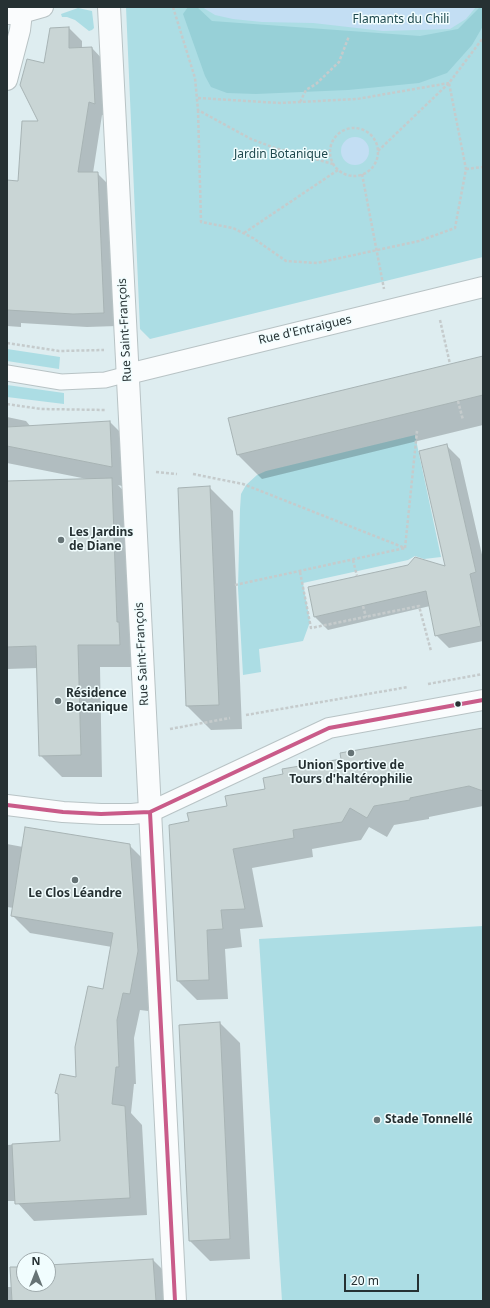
<!DOCTYPE html>
<html>
<head>
<meta charset="utf-8">
<style>
  body { margin:0 }
  #map { position:relative; width:490px; height:1308px; overflow:hidden; background:#deedf0; font-family:"Noto Sans",sans-serif }
  canvas { display:block }
  .frame { position:absolute; inset:0; border:8px solid #263133; pointer-events:none }
  .north { position:absolute; left:16px; top:1252px; width:40px; height:40px; box-sizing:border-box; background:#f1fdfe; border:1px solid #a0abad; border-radius:50%; rotate:0deg; font-size:11px; font-weight:700; line-height:16px; text-align:center; color:#263133 }
  .north::after { content:''; display:block; margin:auto; width:14px; height:18px; background:#667375; clip-path:polygon(50% 0,100% 100%,50% 72%,0 100%) }
  .scale { position:absolute; left:344px; top:1274px; width:75px; height:18px; box-sizing:border-box; border:2px solid #263133; border-top:0; padding-left:5px; font-size:12px; line-height:14px; white-space:nowrap; color:#263133; -webkit-text-stroke:3px #f1fdfe; paint-order:stroke }
</style>
</head>
<body>
<div id="map">
<canvas width="490" height="1308"></canvas>
<div class="frame"></div>
<div class="north">N</div>
<div class="scale">20 m</div>
</div>
<script>
const context = document.querySelector('canvas').getContext('2d');
context.lineJoin = 'round';
function paint(path, color) { context.fillStyle = color; context.fill(path, 'evenodd'); }
const poly = rows => new Path2D(rows.map(r => 'M' + r).join(''));
function trace(path, color, width, dash) { context.strokeStyle = color; context.lineWidth = width; context.lineCap = dash ? 'butt' : 'round'; context.setLineDash(dash || []); context.stroke(path); }
function drawText(font, color, halo, rows, align = 'center') {
  context.font = font + ' "Noto Sans",sans-serif'; context.lineWidth = 3; context.setLineDash([]); context.textBaseline = 'middle'; context.strokeStyle = halo; context.fillStyle = color; for (const [text, x, y, turn = 0] of rows) {
    context.save(); context.translate(x, y); context.rotate((+turn || 0) * Math.PI / 180); context.textAlign = isNaN(turn) ? turn : align; if (halo) context.strokeText(text, 0, 0); context.fillText(text, 0, 0); context.restore();
  }
}
const green = poly([
  [126,7,483,7,483,257,150,339,140,329],
  [78,8,92,11,94,28,92,30,89,31,75,20,67,17,62,17,61,14],
  [7,349,60,357,59,369,7,361],
  [7,385,64,393,64,404,7,397],
  [415,435,441,557,424,559,415,556,408,560,303,583,310,622,303,641,259,649,261,672,243,675,238,588,240,509,241,494,246,485,257,475,266,471],
  [483,926,483,1301,282,1301,259,939]
]);
const forest = poly([
  [188,7,197,7,212,21,420,36,458,29,480,7,483,7,483,26,472,45,447,73,419,83,348,90,256,94,227,93,211,87,205,76,183,14]
]);
const water = poly([
  [202,7,476,7,466,19,450,29,383,31,313,23,262,22,233,19,215,15],
  '341 151a14 14 0 1 1 28 0a14 14 0 1 1-28 0Z'
]);
const shadow = poly([
  [69,28,82,41,82,49,92,48,105,62,108,116,102,115,93,173,97,173,111,187,117,326,87,327,21,323,21,327,7,326,7,181,19,182,40,122,44,64],
  [483,357,483,425,262,479,238,455,230,419],
  [7,417,26,421,31,427,110,422,132,444,134,489,118,485,134,502,142,667,100,667,102,777,62,777,40,755,38,668,7,669,7,482,87,479,7,463],
  [447,446,460,459,483,559,483,641,449,648,436,635,430,606,328,630,315,617,446,567],
  [209,487,233,511,242,729,211,730,187,706,179,489],
  [483,728,483,806,429,817,429,819,394,825,387,837,369,827,361,840,312,849,313,857,252,868,263,927,240,929,242,947,225,949,228,999,197,1000,178,981,190,822,342,760],
  [7,844,23,847,129,845,147,863,155,970,148,1011,140,1010,134,1038,136,1084,134,1084,131,1113,142,1125,147,1215,34,1221,16,1201,7,1201,7,1145,61,1142,59,1095,56,1092,77,1078,104,990,112,947,30,933,12,915,14,908,7,907],
  [220,1023,240,1043,250,1259,210,1261,190,1241],
  [153,1260,177,1284,178,1301,7,1301,7,1287,12,1287,24,1268,24,1284,48,1284,48,1266]
]);
const building = poly([
  [69,27,69,48,92,47,95,104,89,102,78,172,98,172,104,313,73,314,7,310,7,180,18,181,22,121,38,121,20,85,27,59,44,63,50,28,69,27],
  [483,356,483,395,237,455,228,418,483,356],
  [110,421,112,467,7,446,7,427,110,421],
  [447,444,476,572,470,574,481,626,435,636,426,591,314,617,308,587,408,565,415,557,445,566,419,451,447,444],
  [112,478,117,622,119,622,120,645,78,645,81,755,39,756,36,646,7,647,7,481,112,478],
  [210,486,219,705,186,706,178,488,210,486],
  [483,728,483,791,469,786,410,798,410,800,374,806,367,818,350,808,342,822,293,830,294,838,233,849,245,909,221,910,223,929,207,930,209,980,177,981,169,825,189,821,187,813,227,806,225,796,265,789,263,778,283,774,282,769,341,759,340,753,483,728],
  [25,827,130,844,138,951,130,994,123,993,117,1020,119,1067,116,1067,112,1104,125,1106,130,1198,15,1204,12,1144,60,1141,58,1094,55,1093,60,1074,76,1077,75,1047,88,986,103,989,113,933,11,916,25,827],
  [220,1022,230,1239,189,1241,179,1025,220,1022],
  [153,1259,156,1301,12,1301,10,1267,24,1267,24,1284,48,1284,48,1265,153,1259]
]);
const path = poly([
  [173,7,195,78,198,110,251,139,275,148,333,164],
  [198,98,280,103,357,99,449,83],
  [300,102,306,90,316,84,339,62,349,36],
  [198,110,201,222,233,228,253,238,286,261,317,263,419,241,455,228,466,169,449,83],
  '330 152a24 24 0 1 1 48 0a24 24 0 1 1-48 0Z',
  [378,151,449,83,483,38],
  [466,169,483,167],
  [362,174,384,289],
  [244,233,338,170],
  [440,320,450,364],
  [7,343,59,351,104,350],
  [458,401,463,420],
  [7,404,41,409,106,410],
  [156,472,177,474],
  [193,474,243,484,405,548],
  [405,548,417,431],
  [353,560,357,576],
  [300,572,311,628,419,606,431,651],
  [235,585,405,548],
  [363,606,366,617],
  [428,684,483,674],
  [246,715,408,687],
  [170,729,230,718]
]);
const pedestrian = poly([
  [7,373,61,382,105,380,128,374]
]);
const minor = poly([
  [7,14,22,13,43,7],
  [7,80,20,30,22,13],
  [128,374,483,287],
  [7,805,63,812,101,814,132,814,150,812,329,728,483,700]
]);
const tertiary = poly([
  [109,7,175,1301]
]);
const bus1 = poly([
  [7,805,63,812,101,814,150,812,329,728,483,700],
  [150,812,175,1301]
]);
const markers = [
  [61,540,4,"#667375"],
  [58,701,4,"#667375"],
  [458,704,3.5,"#263133"],
  [351,753,4,"#667375"],
  [75,880,4,"#667375"],
  [377,1120,4,"#667375"]
];
const parkNames = [
  ["Flamants du Chili",401,20],
  ["Jardin Botanique",281,155]
];
const streetNames = [
  ["Rue Saint-François",125,330,-93],
  ["Rue d'Entraigues",305,330,-13],
  ["Rue Saint-François",142,654,-93]
];
const poiNames = [
  ["Les Jardins",69,533],
  ["de Diane",69,547],
  ["Résidence",66,694],
  ["Botanique",66,708],
  ["Union Sportive de",351,766,"center"],
  ["Tours d'haltérophilie",351,780,"center"],
  ["Le Clos Léandre",75,894,"center"],
  ["Stade Tonnellé",385,1120]
];
paint(green, '#acdde4');
paint(forest, '#97d0d7');
paint(water, '#c3def3');
paint(shadow, '#0003');
paint(building, '#c9d5d5');
trace(building, '#a7b3b4', 1);
trace(pedestrian, '#b8c3c5', 17);
trace(minor, '#b8c3c5', 22);
trace(tertiary, '#b8c3c5', 24);
trace(path, '#c5cbcc', 2.5, [3, 2]);
trace(pedestrian, '#fafcfd', 15);
trace(minor, '#fafcfd', 20);
trace(tertiary, '#fafcfd', 22);
trace(bus1, '#c95b89', 4);
for (const [x, y, r, color] of markers) { const dot = new Path2D(); dot.arc(x, y, r, 0, 2 * Math.PI); context.fillStyle = color; context.fill(dot); trace(dot, '#f1fdfe', 1.5); }
drawText('12px', '#204a4f', '#f1fdfe', parkNames);
drawText('12px', '#263133', '#f1fdfe', streetNames);
drawText('bold 12px', '#263133', '#f1fdfe', poiNames, 'left');
</script>
</body>
</html>
